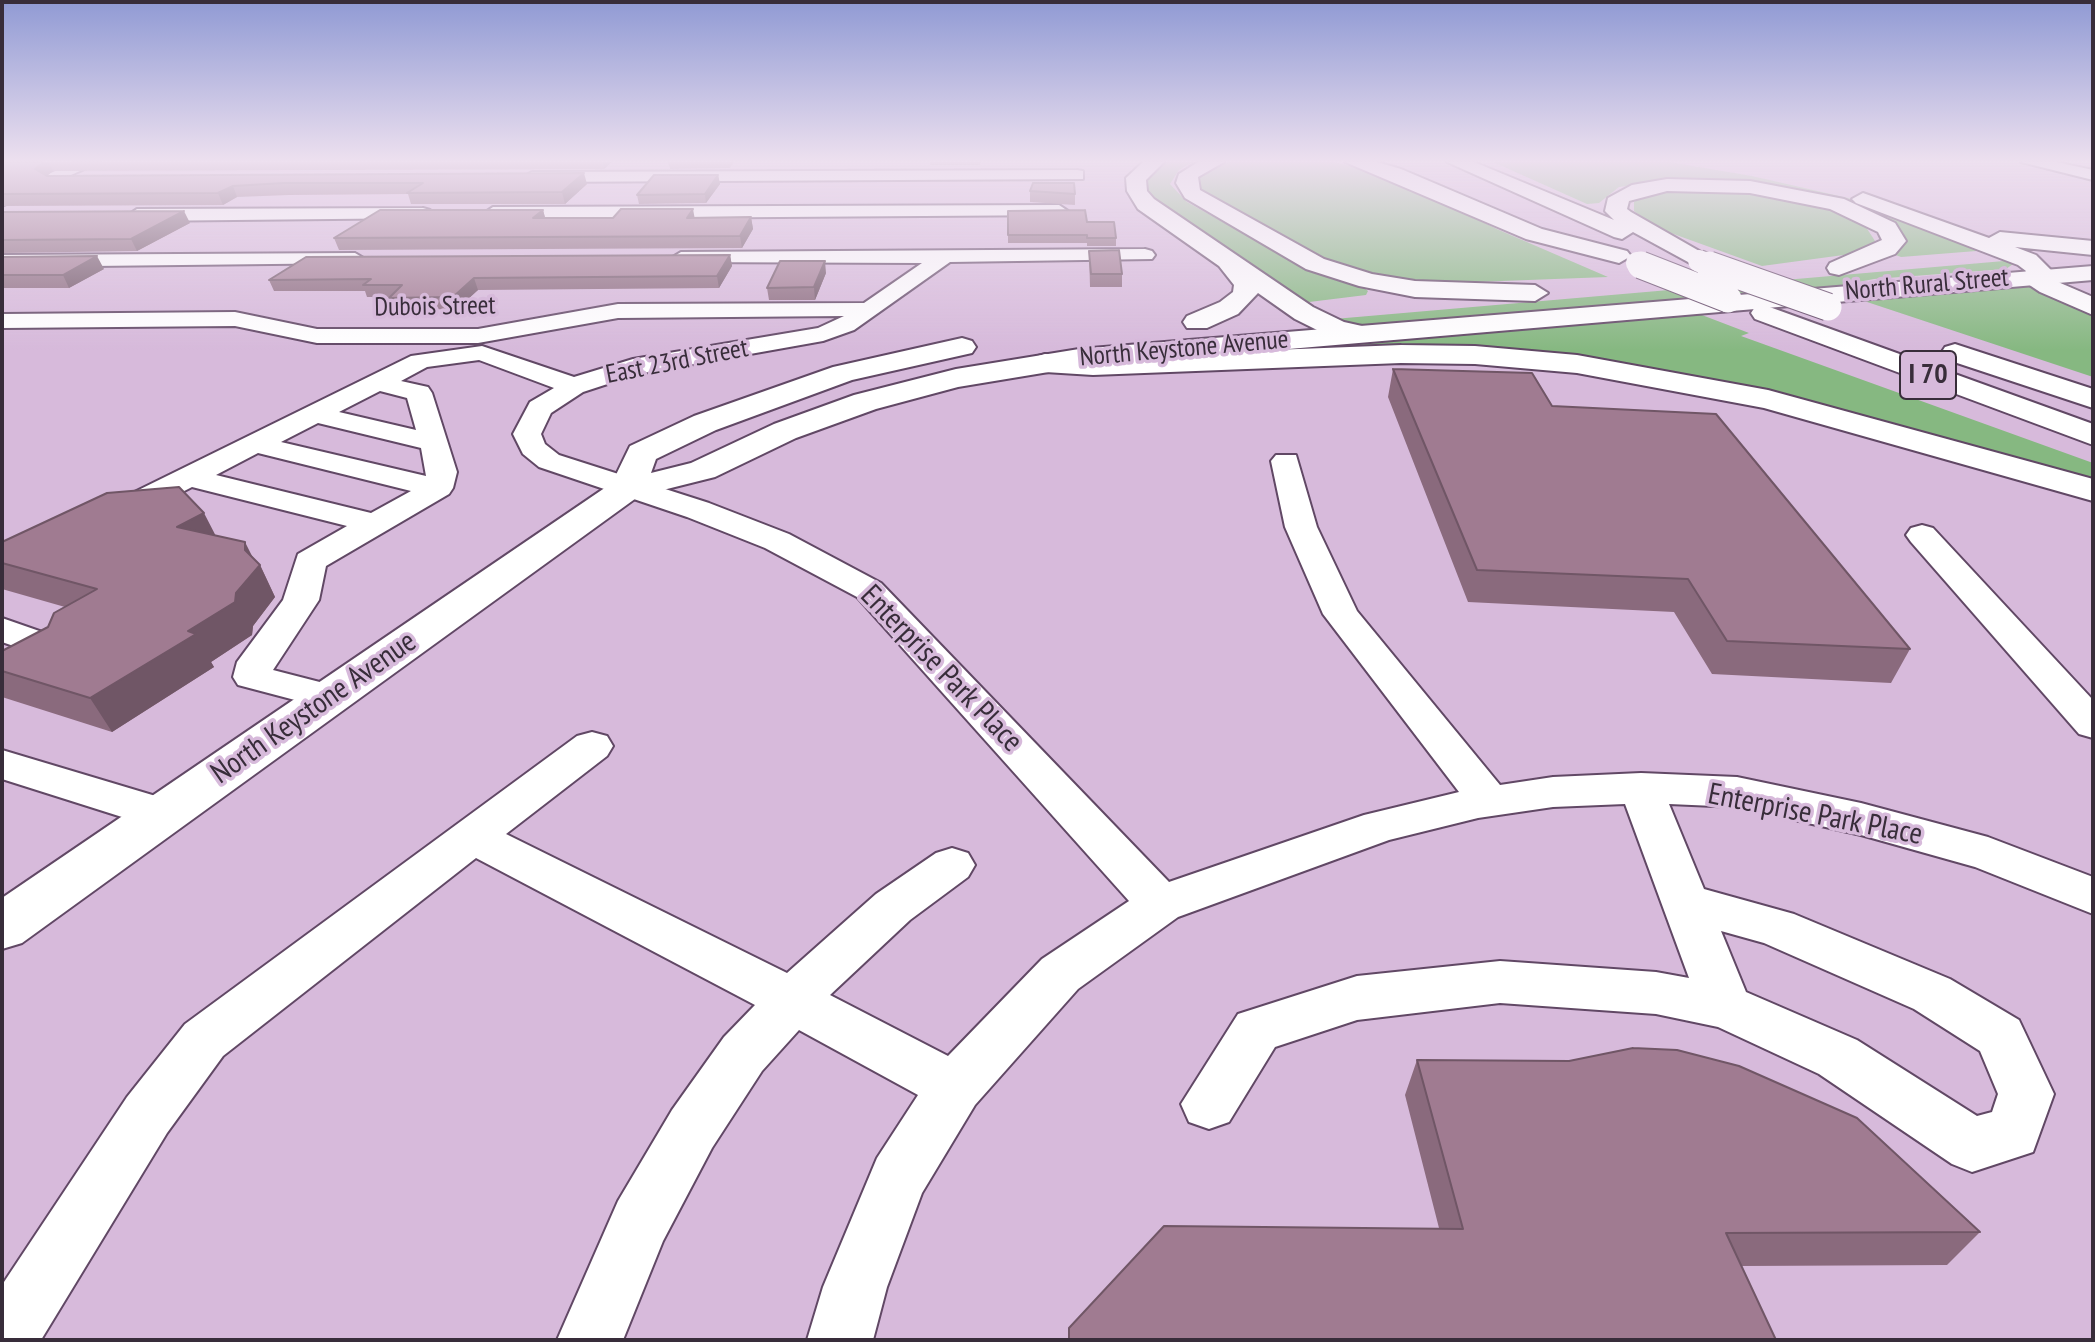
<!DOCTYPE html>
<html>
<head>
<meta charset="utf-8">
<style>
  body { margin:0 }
  #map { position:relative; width:2095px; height:1342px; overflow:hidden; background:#d7badb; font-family:"PT Sans Narrow",sans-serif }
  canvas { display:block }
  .frame { position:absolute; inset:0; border:4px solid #382d3a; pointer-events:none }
</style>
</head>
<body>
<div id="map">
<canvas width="2095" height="1342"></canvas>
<div class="frame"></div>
</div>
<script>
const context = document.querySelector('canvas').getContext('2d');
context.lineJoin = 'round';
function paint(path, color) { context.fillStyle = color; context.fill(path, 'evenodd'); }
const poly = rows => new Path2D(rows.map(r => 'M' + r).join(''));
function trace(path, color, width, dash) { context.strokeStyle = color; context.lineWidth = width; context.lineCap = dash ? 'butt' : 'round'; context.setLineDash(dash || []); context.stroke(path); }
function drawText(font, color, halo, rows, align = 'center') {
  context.font = font + ' "PT Sans Narrow",sans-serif'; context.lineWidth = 7; context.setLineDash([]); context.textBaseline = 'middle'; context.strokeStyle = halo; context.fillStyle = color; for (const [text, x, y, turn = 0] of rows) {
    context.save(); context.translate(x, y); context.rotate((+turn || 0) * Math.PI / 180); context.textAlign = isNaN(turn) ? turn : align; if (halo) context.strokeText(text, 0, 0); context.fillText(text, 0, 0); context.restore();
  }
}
const green = poly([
  [1163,162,1193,162,1179,170,1170,184,1187,202,1302,266,1363,287,1368,291,1366,295,1301,303,1147,196,1143,179],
  [1230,162,1334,162,1380,173,1499,230,1608,277,1422,284,1342,270,1198,191,1193,180,1211,167],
  [1493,162,1670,162,1752,176,1848,198,1989,250,1901,257,1893,254,1903,243,1859,209,1671,180,1619,187,1599,203,1587,204],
  [1673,190,1737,190,1831,209,1864,224,1875,241,1870,248,1851,254,1762,266,1657,228,1634,211,1634,202,1641,197],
  [2004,261,2013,264,2006,269,1874,279,1827,288,1368,327,1343,324,1334,319],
  [2029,286,2093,315,2093,377,1858,299],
  [1694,312,1749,333,1741,336,2093,463,2093,485,1718,382,1329,351,1325,348]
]);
const minor = poly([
  [77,162,100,162,2,206,2,193,77,162],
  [2021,162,2056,162,2093,170,2093,180,2021,162],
  [1077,170,1083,171,1083,179,532,182,523,177,532,172,1077,170],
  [1059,205,1068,211,1066,215,493,219,484,213,493,207,1059,205],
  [423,208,430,210,430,218,137,221,128,215,137,209,423,208],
  [1145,249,1152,251,1155,255,1152,259,950,262,854,330,823,341,638,374,583,392,551,413,541,434,545,444,559,455,709,503,789,534,881,583,1169,882,1364,815,1459,792,1323,614,1285,527,1271,461,1276,455,1296,455,1317,527,1357,611,1500,785,1553,777,1641,773,1737,777,1861,803,1988,837,2093,877,2093,914,1975,867,1861,835,1737,807,1669,804,1704,889,1794,914,1950,979,2019,1020,2054,1094,2033,1152,1972,1172,1952,1164,1819,1074,1718,1027,1656,1014,1500,1003,1357,1020,1275,1047,1229,1122,1209,1129,1189,1122,1181,1104,1238,1014,1357,976,1500,961,1656,972,1689,978,1625,804,1553,807,1478,818,1389,840,1178,917,1078,989,975,1105,922,1193,887,1287,873,1340,807,1340,823,1287,877,1158,918,1095,799,1030,762,1071,712,1148,663,1241,623,1340,557,1340,618,1201,672,1110,724,1037,755,1005,476,858,223,1056,167,1133,41,1340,2,1340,2,1285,127,1097,185,1024,577,736,592,732,607,736,613,746,607,756,506,834,787,973,876,894,936,853,952,848,968,853,975,865,968,877,910,920,830,995,948,1056,1042,959,1129,901,857,597,765,548,687,517,539,467,523,454,513,434,530,402,554,388,479,360,427,367,401,381,428,387,432,393,457,472,453,488,449,494,326,566,319,600,273,670,343,688,349,697,343,706,329,709,238,685,233,677,237,662,283,600,298,554,347,526,192,487,130,519,108,519,103,512,108,505,411,356,482,346,574,377,633,359,818,328,844,316,618,318,478,343,317,343,235,326,2,328,2,314,235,312,317,329,478,329,618,304,864,303,922,263,674,262,671,258,681,252,1145,249],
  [380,391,407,398,416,430,339,412,380,391],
  [318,423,421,448,426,476,281,442,318,423],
  [258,453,411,491,371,513,216,475,258,453],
  [1721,931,1764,943,1914,1009,1980,1051,1998,1094,1992,1112,1977,1116,1857,1040,1746,992,1721,931],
  [355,253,365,259,362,263,2,267,2,255,355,253],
  [1922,525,1933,528,2093,700,2093,738,2079,734,1911,542,1906,535,1911,528,1922,525],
  [2,618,68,641,74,649,68,657,16,686,2,690,2,662,25,650,2,642,2,618],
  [2,750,179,803,185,814,179,825,163,830,2,779,2,750]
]);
const major = poly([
  [2093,266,2093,280,1079,367,958,387,876,409,796,438,715,477,639,496,22,943,2,949,2,898,612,483,630,446,694,416,833,367,962,338,972,341,976,347,972,353,852,380,716,430,656,459,651,473,691,463,774,424,854,395,956,369,1079,349,2093,266]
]);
const highway = poly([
  [1143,162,1164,162,1146,180,1147,191,1154,199,1313,307,1344,322,1371,328,1375,334,1371,340,1361,342,1325,334,1295,319,1258,293,1238,314,1207,328,1187,328,1183,322,1187,316,1220,302,1233,292,1234,285,1219,266,1138,209,1127,191,1126,178,1143,162],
  [1198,162,1224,162,1198,177,1200,190,1324,259,1372,274,1415,281,1535,285,1548,293,1535,301,1415,297,1359,286,1306,269,1185,198,1176,183,1179,174,1198,162],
  [1345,162,1377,162,1401,169,1542,229,1627,251,1631,256,1619,263,1526,239,1345,162],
  [1447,162,1474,162,1614,220,1605,211,1608,198,1632,185,1667,179,1750,181,1844,199,1895,223,1906,241,1895,254,1839,275,1830,273,1827,268,1830,263,1882,240,1878,232,1830,209,1750,193,1667,191,1629,201,1627,209,1631,212,1708,256,1711,261,1699,268,1633,232,1622,239,1614,237,1447,162],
  [1863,193,1989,238,2000,232,2093,241,2093,255,2015,247,2036,255,2051,270,2048,275,2058,282,2093,297,2093,315,2040,292,2025,282,2022,277,2026,271,2018,265,1856,203,1852,199,1863,193],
  [1764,305,2093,424,2093,445,1755,319,1751,313,1755,307,1764,305],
  [1955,344,2093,389,2093,408,1945,359,1941,353,1945,347,1955,344],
  [1401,345,1475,346,1577,355,1768,390,2093,479,2093,501,1764,408,1577,373,1475,364,1401,363,1093,375,1045,372,1035,369,1030,363,1035,357,1045,354,1093,357,1401,345]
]);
const highwayBridgeFar1 = poly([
  [1699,261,1715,267],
  [1637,263,1646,267]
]);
const highwayBridge = poly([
  [1641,265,1728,299],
  [1709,265,1828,307]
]);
const wall = poly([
  [2,162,612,162,604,169,53,171,47,176,587,184,565,204,411,204,408,194,289,195,237,197,223,205,2,206],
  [668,162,734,162,730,168,670,169],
  [930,162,981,162,980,165,930,165],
  [718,175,720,184,706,203,639,204,637,195],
  [1030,191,1075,194,1075,205,1030,202],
  [543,210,545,218,751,217,753,229,742,248,339,250,334,238],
  [1008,211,1087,222,1116,238,1116,246,1087,246,1087,243,1008,243],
  [2,212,190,223,137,251,2,253],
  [1089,251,1122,274,1122,287,1090,287],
  [730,255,732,266,719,288,478,290,457,309,393,310,390,297,367,297,365,291,274,291,269,280],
  [2,257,104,269,69,288,2,288],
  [826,273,815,300,769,300,767,288],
  [1393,369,1552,406,1910,649,1891,683,1712,674,1674,612,1468,602,1388,397],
  [215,535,253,559,260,565,275,597,253,626,252,635,211,662,214,667,112,732,2,697,2,651,48,627,65,607,2,589,2,542],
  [1417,1060,1980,1232,1947,1265,1742,1266,1439,1228,1405,1095]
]);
const shadedWall = poly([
  [44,162,49,162,53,171,41,180,35,169],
  [603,162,612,162,604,169],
  [584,173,587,184,565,204,562,192],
  [718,175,720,184,706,203,705,194],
  [233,186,237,197,223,205,218,193],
  [693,209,695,220,687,218],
  [543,210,546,221,533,218],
  [184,211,190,223,137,251,131,239],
  [751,217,753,229,742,248,740,236],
  [730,255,732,266,719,288,717,276],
  [97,256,104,269,69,288,63,275],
  [825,261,826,273,815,300,814,287],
  [474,278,478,290,457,309,453,297],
  [204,513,220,544,177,527],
  [245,542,258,568,260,565,275,597,253,626,252,635,211,662,214,667,112,732,90,698,188,631,236,593,245,550]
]);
const building = poly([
  [2,162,44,162,35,169,47,176,584,173,562,192,407,193,423,183,284,183,233,186,218,193,2,194,2,162],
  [654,175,718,175,705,194,637,195,654,175],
  [1033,183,1074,183,1075,194,1030,191,1033,183],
  [621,209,693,209,687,218,751,217,740,236,334,238,380,210,543,210,533,218,613,218,621,209],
  [1085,210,1087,222,1114,222,1116,238,1087,238,1087,235,1008,235,1008,211,1085,210],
  [184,211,131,239,2,240,2,212,184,211],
  [1119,250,1122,274,1091,274,1089,251,1119,250],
  [730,255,717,276,474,278,453,297,389,298,402,285,363,285,371,279,269,280,306,257,730,255],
  [97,256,63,275,2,275,2,257,97,256],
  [780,261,825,261,814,287,767,288,780,261],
  [1393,369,1532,373,1552,406,1716,414,1910,649,1727,641,1688,579,1477,570,1393,369],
  [179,487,204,513,177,527,245,542,245,550,260,565,236,593,235,602,188,631,196,634,90,698,2,671,2,651,48,627,54,613,97,589,2,563,2,542,107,493,179,487],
  [1633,1048,1677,1050,1739,1066,1857,1118,1980,1232,1726,1233,1776,1340,1069,1340,1069,1328,1164,1226,1463,1229,1417,1060,1569,1061,1633,1048]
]);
const farStreetnames = [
  ["North Rural Street",1927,285,-5],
  ["Dubois Street",435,307,-1],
  ["North Keystone Avenue",1184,349,-5],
  ["East 23rd Street",677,362,-11]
];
const shields = [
  [1928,375,56]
];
const shieldNames = [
  ["I 70",1928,375]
];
const streetNames = [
  ["Enterprise Park Place",941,669,46],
  ["North Keystone Avenue",314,708,-35],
  ["Enterprise Park Place",1815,815,11]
];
paint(green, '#86b881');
trace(minor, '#614865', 4);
trace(major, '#614865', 4);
trace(highway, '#614865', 4);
paint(minor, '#fff');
paint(major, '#fff');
paint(highway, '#fff');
trace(highwayBridgeFar1, '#614865', 24, []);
trace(highwayBridge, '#614865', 29, []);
trace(highwayBridgeFar1, '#fff', 22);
trace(highwayBridge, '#fff', 27);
paint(wall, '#8a6a7d');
paint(shadedWall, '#705666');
paint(building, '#a07b91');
trace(building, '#705666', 2);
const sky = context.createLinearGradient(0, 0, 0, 350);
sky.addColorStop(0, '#909ad4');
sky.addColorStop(0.46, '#ede0ef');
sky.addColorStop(1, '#ede0ef00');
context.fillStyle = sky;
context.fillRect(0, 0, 2095, 350);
drawText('26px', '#382d3a', '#d7badb', farStreetnames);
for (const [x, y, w] of shields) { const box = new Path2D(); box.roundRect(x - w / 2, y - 24, w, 48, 6); context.fillStyle = '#d7badb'; context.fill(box); trace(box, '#382d3a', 2); }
drawText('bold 28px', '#382d3a', null, shieldNames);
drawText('30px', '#382d3a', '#d7badb', streetNames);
</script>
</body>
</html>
